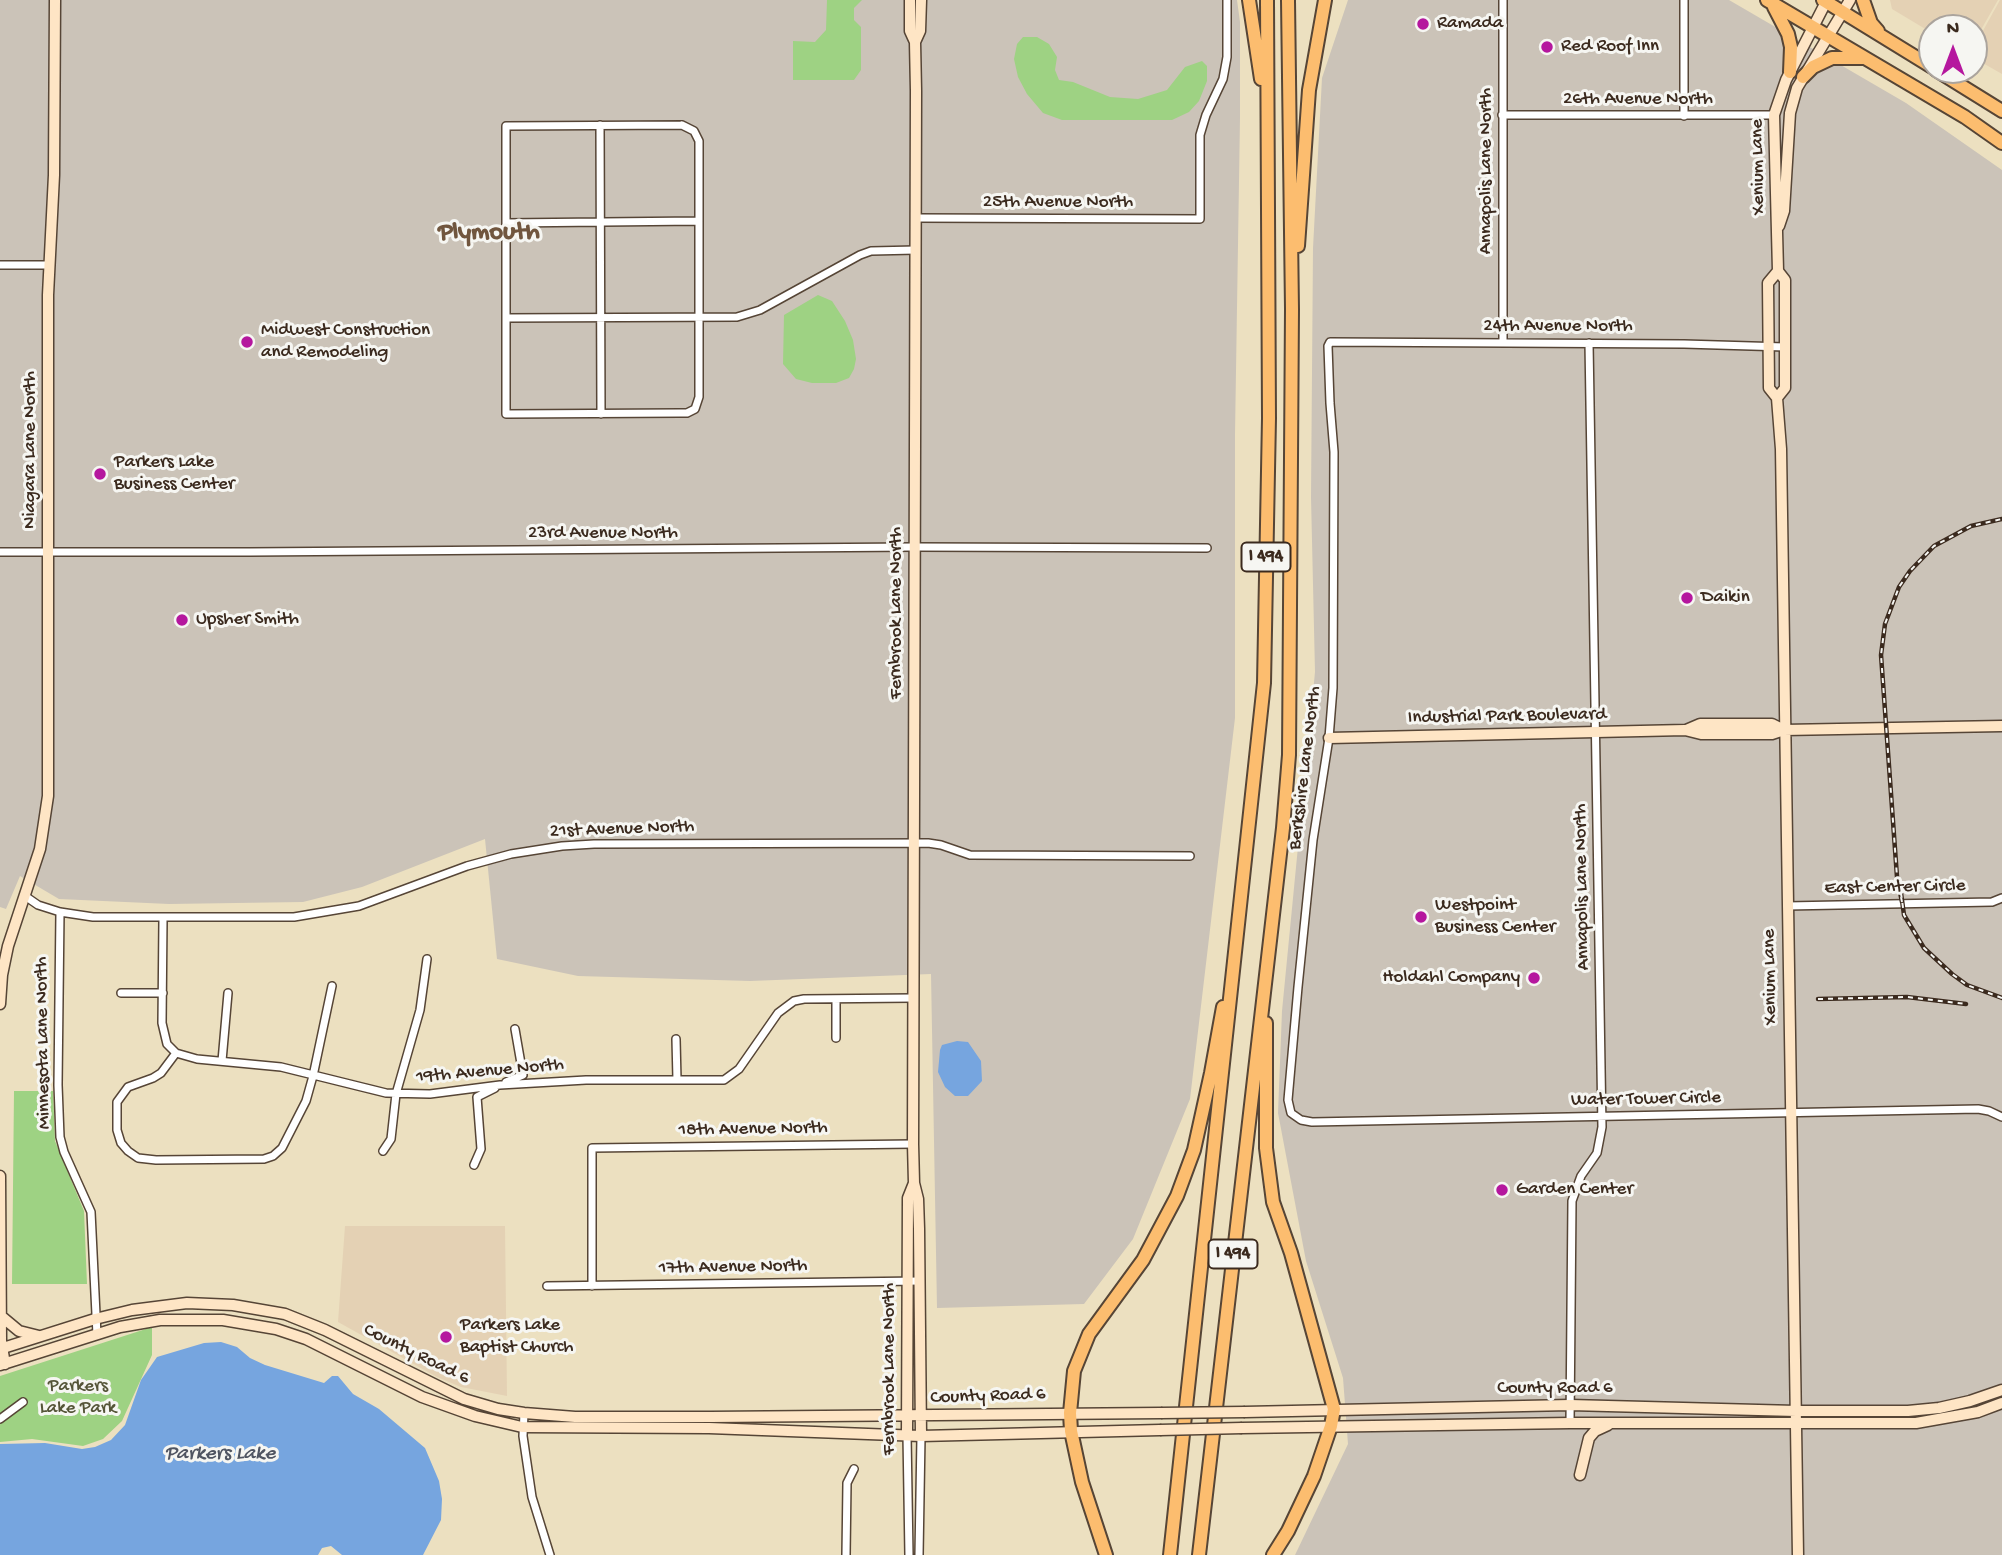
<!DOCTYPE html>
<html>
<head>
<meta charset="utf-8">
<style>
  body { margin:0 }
  #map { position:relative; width:2002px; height:1555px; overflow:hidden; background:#ece0c0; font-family:"Gochi Hand",sans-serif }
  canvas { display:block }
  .north { position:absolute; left:1918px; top:14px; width:70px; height:70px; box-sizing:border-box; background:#f6f6f2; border:2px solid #aba49d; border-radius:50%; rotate:0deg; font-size:19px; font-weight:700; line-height:28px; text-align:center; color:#3b2a1e }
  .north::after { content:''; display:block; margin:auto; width:24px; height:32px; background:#b5179e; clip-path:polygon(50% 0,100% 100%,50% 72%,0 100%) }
</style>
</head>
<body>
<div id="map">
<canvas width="2002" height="1555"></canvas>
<div class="north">N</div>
</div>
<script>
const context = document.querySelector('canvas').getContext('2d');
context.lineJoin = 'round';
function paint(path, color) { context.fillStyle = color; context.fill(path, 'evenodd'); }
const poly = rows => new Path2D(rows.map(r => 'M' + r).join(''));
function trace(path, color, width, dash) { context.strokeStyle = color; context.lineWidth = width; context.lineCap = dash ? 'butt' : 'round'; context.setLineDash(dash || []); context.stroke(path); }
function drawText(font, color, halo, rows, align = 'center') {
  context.font = font + ' "Gochi Hand",sans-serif'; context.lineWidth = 6; context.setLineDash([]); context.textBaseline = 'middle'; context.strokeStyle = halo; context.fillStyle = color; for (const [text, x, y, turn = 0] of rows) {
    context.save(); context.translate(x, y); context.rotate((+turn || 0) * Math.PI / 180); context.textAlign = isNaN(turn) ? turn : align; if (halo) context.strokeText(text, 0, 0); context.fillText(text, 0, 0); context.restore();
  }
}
const built = poly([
  [1890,0,1998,0,1974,42,1974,28,1932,28,1932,33,1892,9],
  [2000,0,2002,0,2002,74,1974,58,1974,47],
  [345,1226,505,1226,507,1396,461,1387,437,1377,338,1322]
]);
const industrial = poly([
  [0,0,1237,0,1240,22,1240,118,1235,434,1235,718,1190,1099,1133,1239,1084,1304,937,1308,931,974,750,981,578,976,497,959,485,839,362,887,303,902,169,904,59,899,20,876,6,909,0,907],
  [1348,0,1729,0,1906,103,2002,170,2002,1555,1295,1555,1348,1444,1343,1378,1306,1261,1278,1113,1282,1011,1315,672,1311,497,1313,248,1322,78]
]);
const green = poly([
  [827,0,862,0,854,8,854,20,861,27,861,70,854,80,793,80,793,41,815,42,826,30],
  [1023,37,1037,37,1049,44,1057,57,1055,70,1059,80,1073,82,1110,97,1138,99,1167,90,1185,67,1202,61,1207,66,1207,81,1199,101,1189,112,1172,120,1062,120,1043,113,1027,94,1018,77,1014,59,1017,44],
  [818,295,832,301,845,321,853,340,856,359,854,369,849,378,836,383,812,383,796,379,783,364,784,315],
  [14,1091,53,1091,55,1141,84,1211,87,1284,12,1284],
  [152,1327,152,1355,122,1421,103,1439,83,1446,32,1439,0,1442,0,1376]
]);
const water = poly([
  [957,1041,968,1042,981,1061,982,1081,968,1096,955,1096,945,1087,938,1072,940,1050,942,1045],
  [221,1342,237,1347,250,1358,265,1365,324,1383,332,1376,338,1376,353,1394,379,1409,425,1448,439,1481,442,1499,441,1520,423,1555,342,1555,331,1546,322,1548,318,1555,0,1555,0,1444,45,1443,82,1449,95,1447,111,1440,125,1425,141,1380,157,1357,204,1343]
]);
const street = poly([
  [1503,0,1503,343],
  [1684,0,1684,116],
  [1502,115,1774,115],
  [600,125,601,414],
  [682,125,694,131,699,141,699,397,695,409,687,413,680,413,506,414,506,126,682,125],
  [916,218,1200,219,1200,135,1206,115,1223,79,1227,57,1227,0],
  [506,223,699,221],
  [0,265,49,265],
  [506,318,737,317,760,310,860,255,871,251,916,250],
  [1785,347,1684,344,1330,342,1328,346,1330,403,1334,452,1333,688,1329,738,1313,840,1298,987,1288,1100,1291,1113,1301,1120,1312,1122,1978,1109,1989,1111,2002,1117],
  [0,552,250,552,914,547,1207,548],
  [25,896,38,905,60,912,93,917,294,917,359,906,467,866,511,854,562,846,594,844,928,843,941,845,970,855,1190,856],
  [1787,906,1992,902,2002,898],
  [60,912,58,1085,60,1137,64,1152,91,1212,97,1335],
  [163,919,162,1023,167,1044,176,1053,197,1059,281,1067,386,1093,430,1094,500,1085,586,1080,724,1080,739,1069,778,1013,794,1001,804,999,913,998],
  [121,993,163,993],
  [836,999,836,1038],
  [676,1039,677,1080],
  [176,1053,161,1073,153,1078,128,1087,117,1102,117,1130,121,1143,128,1151,138,1158,156,1160,264,1159,273,1156,282,1148,306,1101,313,1076,332,986],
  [222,1061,228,993],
  [506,1082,523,1075,515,1029],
  [383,1151,391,1139,396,1094,420,1010,427,959],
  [474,1165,481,1149,477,1097,495,1088],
  [547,1286,920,1281],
  [592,1286,592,1148,913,1144],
  [524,1413,523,1436,532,1497,550,1555],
  [0,1419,23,1402],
  [1570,1423,1572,1201,1581,1176,1597,1153,1602,1127,1589,343],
  [907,1435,909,1555],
  [846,1555,847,1483,854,1469],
  [919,1555,921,1436]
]);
const secondary = poly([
  [910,0,910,31,915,42,916,91,913,1144,914,1183,918,1199,919,1229,921,1436],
  [915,42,920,31,921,0],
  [1779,226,1784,211,1790,113,1797,88,1850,0],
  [1778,271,1768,283,1769,388,1777,398,1781,449,1798,1555],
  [1777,398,1785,388,1785,280,1778,271,1774,115,1786,80,1827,0],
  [1686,730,1700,724,1772,724,1784,730],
  [1329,738,1685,730,1701,734,1772,734,1784,730,2002,726],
  [0,1004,2,975,8,946,40,849,48,796,48,295,54,175,55,0],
  [0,1176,1,1341,5,1364],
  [1,1316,19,1331,39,1336],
  [0,1349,95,1319,132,1310,187,1303,233,1305,285,1314,325,1330,464,1399,498,1409,524,1413,575,1417,711,1417,1161,1413],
  [0,1365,120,1327,160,1320,223,1320,276,1329,306,1339,422,1397,475,1416,522,1427,709,1428,921,1436,1160,1430],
  [1245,1412,1570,1405,1796,1411,1908,1411,1939,1408,1970,1401,2002,1390],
  [1242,1428,1570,1423,1916,1423,1978,1412,2002,1403],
  [907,1435,908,1198,914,1183],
  [1580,1475,1589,1438,1595,1431,1608,1425]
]);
const highway = poly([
  [1249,0,1261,79],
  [1767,0,1965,117,2002,143],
  [1823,0,1932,67],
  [1863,0,1871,23,1878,31],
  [1774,7,1788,34,1791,47,1790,72],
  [1936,70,2002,111],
  [1803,77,1813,67,1832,58,1862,58],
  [1298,246,1309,90,1325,0],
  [1266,1023,1266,1148,1273,1202,1291,1253,1334,1409,1331,1426,1314,1476,1288,1531,1273,1555],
  [1106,1555,1082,1482,1071,1431,1070,1413,1074,1371,1089,1334,1143,1260,1177,1196,1194,1150,1211,1073,1223,1007],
  [1170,1555,1264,683,1269,418,1267,0],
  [1199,1555,1283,828,1289,755,1292,309,1288,0]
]);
const rail = poly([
  [1901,893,1904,915,1924,948,1952,974,1967,985,2002,998],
  [1902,902,1897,877,1881,655,1885,624,1899,587,1910,571,1934,546,1971,526,2002,519],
  [1818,999,1907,997,1966,1004]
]);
const secondaryBridge = poly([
  [1161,1413,1245,1412],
  [1160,1430,1242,1428]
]);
const markers = [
  [1423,24,7,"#b5179e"],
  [1547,47,7,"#b5179e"],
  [247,342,7,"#b5179e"],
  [100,474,7,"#b5179e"],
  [1687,598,7,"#b5179e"],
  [182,620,7,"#b5179e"],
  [1421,917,7,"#b5179e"],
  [1534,978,7,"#b5179e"],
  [1502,1190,7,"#b5179e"],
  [446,1337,7,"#b5179e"]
];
const shields = [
  [1266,557,49],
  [1233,1254,49]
];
const shieldNames = [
  ["I 494",1266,557],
  ["I 494",1233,1254]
];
const poiNames = [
  ["Ramada",1437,24],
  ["Red Roof Inn",1561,47],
  ["Midwest Construction",261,331],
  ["and Remodeling",261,353],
  ["Parkers Lake",114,463],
  ["Business Center",114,485],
  ["Daikin",1701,598],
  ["Upsher Smith",196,620],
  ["Westpoint",1435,906],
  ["Business Center",1435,928],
  ["Holdahl Company",1520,978,"right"],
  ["Garden Center",1516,1190],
  ["Parkers Lake",460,1326],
  ["Baptist Church",460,1348]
];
const streetNames = [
  ["26th Avenue North",1638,100],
  ["Xenium Lane",1759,167,-91],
  ["Annapolis Lane North",1487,171,-90],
  ["25th Avenue North",1058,203],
  ["24th Avenue North",1558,327],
  ["Niagara Lane North",31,450,-90],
  ["23rd Avenue North",603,534],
  ["Fernbrook Lane North",897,613,-90],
  ["Industrial Park Boulevard",1507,717,-1],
  ["Berkshire Lane North",1306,768,-83],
  ["21st Avenue North",622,830,-2],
  ["Annapolis Lane North",1583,887,-91],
  ["East Center Circle",1895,888,-1],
  ["Xenium Lane",1771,977,-91],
  ["Minnesota Lane North",44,1043,-91],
  ["19th Avenue North",490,1072,-5],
  ["Water Tower Circle",1646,1100,-1],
  ["18th Avenue North",753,1130,-1],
  ["17th Avenue North",733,1268,-1],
  ["County Road 6",416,1355,26],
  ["Fernbrook Lane North",890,1369,-90],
  ["County Road 6",1555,1389],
  ["County Road 6",988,1397,-2]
];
const parkNames = [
  ["Parkers",78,1387],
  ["Lake Park",78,1409]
];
const waterNames = [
  ["Parkers Lake",220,1455]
];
const districtNames = [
  ["Plymouth",489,234]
];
paint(built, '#e4d1b4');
paint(industrial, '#cbc3b8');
paint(green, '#9ed283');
paint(water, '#76a5df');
trace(street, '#564536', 10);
trace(secondary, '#564536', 13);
trace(highway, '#564536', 16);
trace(street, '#fff', 7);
trace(secondary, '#fee5c5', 10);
trace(highway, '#fcbd6f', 12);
trace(rail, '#3b2a1e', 4.5);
trace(rail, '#f6f6f2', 2, [5]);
trace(secondaryBridge, '#564536', 13, []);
trace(secondaryBridge, '#fee5c5', 10);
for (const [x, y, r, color] of markers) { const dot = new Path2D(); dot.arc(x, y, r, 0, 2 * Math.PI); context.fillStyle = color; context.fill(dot); trace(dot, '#f6f6f2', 2.5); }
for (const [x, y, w] of shields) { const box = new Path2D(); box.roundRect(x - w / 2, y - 14.5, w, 29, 5); context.fillStyle = '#f6f6f2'; context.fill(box); trace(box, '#3b2a1e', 2); }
drawText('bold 18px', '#3b2a1e', null, shieldNames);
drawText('19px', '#3b2a1e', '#f6f6f2', poiNames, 'left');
drawText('19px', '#3b2a1e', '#f6f6f2', streetNames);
drawText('19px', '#545437', '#f6f6f2', parkNames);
drawText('italic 21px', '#505562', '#f6f6f2', waterNames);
drawText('bold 26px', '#71563e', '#f6f6f2', districtNames);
</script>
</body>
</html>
